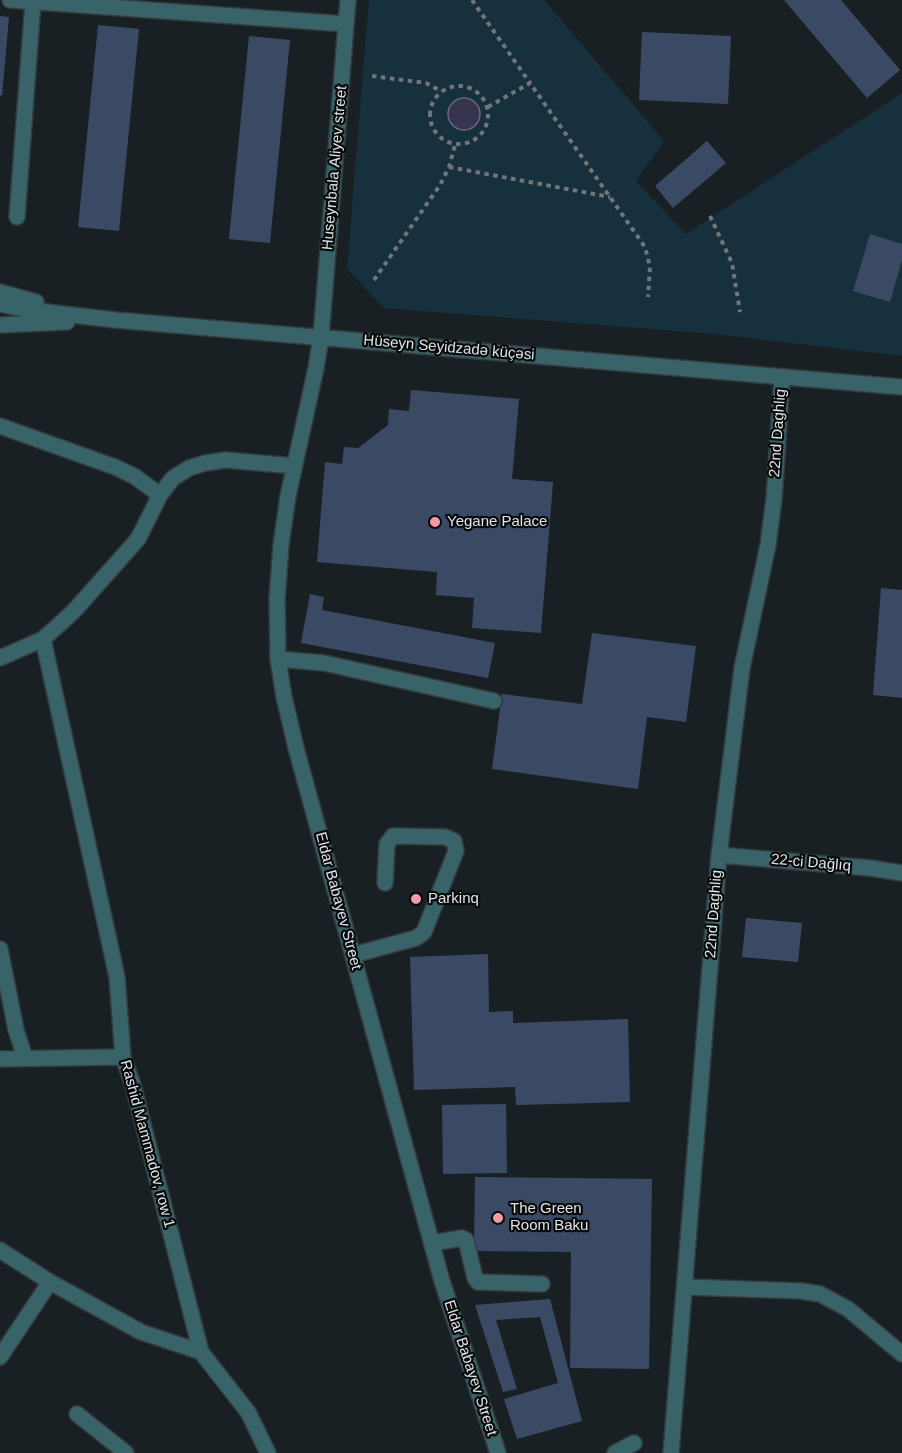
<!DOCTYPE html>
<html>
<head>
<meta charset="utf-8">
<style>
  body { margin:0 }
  canvas { display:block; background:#192024 }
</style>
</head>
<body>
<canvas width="902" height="1453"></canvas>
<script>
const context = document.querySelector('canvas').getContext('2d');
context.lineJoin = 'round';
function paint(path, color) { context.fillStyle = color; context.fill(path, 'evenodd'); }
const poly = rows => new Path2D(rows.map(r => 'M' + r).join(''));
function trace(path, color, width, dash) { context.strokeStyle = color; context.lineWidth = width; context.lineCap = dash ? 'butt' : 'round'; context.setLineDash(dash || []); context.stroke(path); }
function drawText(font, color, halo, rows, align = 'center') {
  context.font = font + ' Helvetica,sans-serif'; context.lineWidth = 4.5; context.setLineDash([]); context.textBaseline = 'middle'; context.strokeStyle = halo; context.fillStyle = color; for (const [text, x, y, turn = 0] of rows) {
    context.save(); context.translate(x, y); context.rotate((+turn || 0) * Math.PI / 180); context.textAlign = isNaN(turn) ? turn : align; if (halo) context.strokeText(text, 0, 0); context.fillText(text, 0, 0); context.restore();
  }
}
const green = poly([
  [369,0,544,0,664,141,636,181,686,234,902,93,902,356,715,334,384,308,347,269]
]);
const water = poly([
  '448 114a16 16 0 1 1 32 0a16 16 0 1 1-32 0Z'
]);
const building = poly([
  [784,0,841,0,900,70,867,98],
  [0,16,9,17,2,96,0,95],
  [98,25,139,29,119,231,78,227],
  [642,32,731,36,728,104,639,100],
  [249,36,290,40,270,243,229,239],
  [707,141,726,163,673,208,655,186],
  [870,234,902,244,902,260,890,302,853,291],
  [411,390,519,399,512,479,553,482,541,633,472,628,474,598,436,595,437,572,317,562,325,462,342,464,344,447,358,448,388,425,389,409,409,411],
  [881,588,902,590,902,698,873,695],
  [310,594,324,597,322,610,495,643,488,678,301,643],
  [592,633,696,646,686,722,647,717,638,789,492,769,502,694,582,704],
  [746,918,802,923,798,962,742,957],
  [488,954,489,1012,513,1011,513,1023,628,1019,630,1102,516,1105,515,1087,414,1090,410,957],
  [506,1104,507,1173,443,1174,442,1105],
  [475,1177,652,1179,649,1369,570,1368,571,1252,474,1251],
  [550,1299,582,1421,517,1439,504,1399,558,1383,540,1317,496,1320,517,1389,503,1392,475,1305]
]);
const path = poly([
  [472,0,530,83],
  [372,76,426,83,441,91],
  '430 115a29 29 0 1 1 58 0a29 29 0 1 1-58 0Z',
  [488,107,530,83,645,247,650,267,648,297],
  [449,167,610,197],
  [710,216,732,263,740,312],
  [374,280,440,185,449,167,455,145]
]);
const minor = poly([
  [10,0,346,24],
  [348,0,321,337,316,368,288,496,281,545,277,599,278,659,284,697,296,748,442,1281,498,1453],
  [17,217,33,2],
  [0,292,36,302],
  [0,304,29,310,115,320,902,387],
  [0,325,67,322],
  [0,426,115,467,134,476,160,495],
  [43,639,117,977,123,1057,133,1085,201,1352,248,1412,268,1453],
  [0,658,43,639,73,612,138,539,160,495,173,478,189,468,205,463,226,460,294,466],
  [278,659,324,663,494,701],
  [719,855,870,868,902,873],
  [0,949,16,1030,25,1058],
  [353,955,416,938,424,932,456,851,454,841,445,837,393,836,387,844,385,883],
  [0,1059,123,1057],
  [432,1243,462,1238,466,1240,475,1278,478,1282,542,1284],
  [0,1250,50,1282,141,1332,201,1352],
  [686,1287,801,1291,820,1294,848,1309,902,1354],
  [0,1357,50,1282],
  [77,1414,126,1453],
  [615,1453,634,1443],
  [671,1453,719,855,742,668,768,545,774,499,782,378]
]);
const markers = [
  [435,522,6,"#f49aa4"],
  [416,899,6,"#f49aa4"],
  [498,1218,6,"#f49aa4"]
];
const streetNames = [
  ["Huseynbala Aliyev street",335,168,-85],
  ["Hüseyn Seyidzadə küçəsi",449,348,5],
  ["22nd Daghlig",778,433,-86],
  ["22-ci Dağlıq",811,863,5],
  ["Eldar Babayev Street",338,901,75],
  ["22nd Daghlig",714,914,-86],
  ["Rashid Mammadov, row 1",147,1144,75],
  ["Eldar Babayev Street",470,1368,72]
];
const poiNames = [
  ["Yegane Palace",447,522],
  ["Parkinq",428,899],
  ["The Green",510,1209],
  ["Room Baku",510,1226]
];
paint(green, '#16303d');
paint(water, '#373450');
trace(water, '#6a697d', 1.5);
paint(building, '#3b4a64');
trace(minor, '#353b3f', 18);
trace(path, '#70767a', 4, [4.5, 4.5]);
trace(minor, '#386469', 15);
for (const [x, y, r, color] of markers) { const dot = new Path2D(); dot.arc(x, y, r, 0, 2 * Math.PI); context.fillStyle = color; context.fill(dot); trace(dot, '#07090b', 2); }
drawText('15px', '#e0e4e7', '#07090b', streetNames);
drawText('15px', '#e0e4e7', '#07090b', poiNames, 'left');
</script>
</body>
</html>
